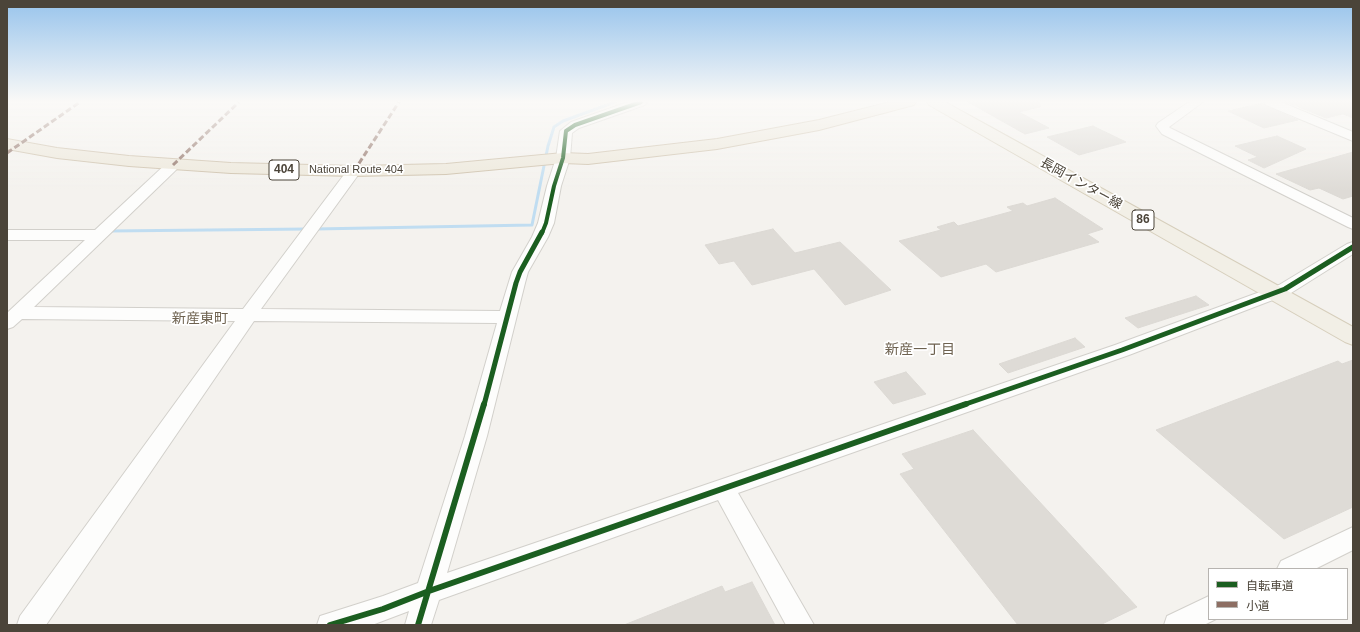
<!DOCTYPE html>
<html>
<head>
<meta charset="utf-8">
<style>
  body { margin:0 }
  #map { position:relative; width:1360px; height:632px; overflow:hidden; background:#f4f2ee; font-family:Arial,"Noto Sans JP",sans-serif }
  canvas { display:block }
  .frame { position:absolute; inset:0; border:8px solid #4b4439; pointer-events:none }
  .legend { position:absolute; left:1208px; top:568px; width:140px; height:52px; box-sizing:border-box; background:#fff; border:1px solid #b7b4b0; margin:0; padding:5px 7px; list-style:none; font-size:12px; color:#4b4439 }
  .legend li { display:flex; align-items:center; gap:8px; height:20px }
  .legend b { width:20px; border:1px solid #b7b4b0 }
</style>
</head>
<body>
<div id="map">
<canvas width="1360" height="632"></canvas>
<div class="frame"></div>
<ul class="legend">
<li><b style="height:5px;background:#1b5e20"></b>自転車道</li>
<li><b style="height:5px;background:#8d6e63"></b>小道</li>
</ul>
</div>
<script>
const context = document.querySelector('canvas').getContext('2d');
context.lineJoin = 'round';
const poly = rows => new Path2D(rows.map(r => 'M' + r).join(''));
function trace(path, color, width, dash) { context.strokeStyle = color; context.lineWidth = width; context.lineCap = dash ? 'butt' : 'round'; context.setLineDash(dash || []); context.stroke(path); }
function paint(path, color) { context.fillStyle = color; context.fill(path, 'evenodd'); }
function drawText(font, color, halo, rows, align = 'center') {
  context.font = font + ' Arial,"Noto Sans JP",sans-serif'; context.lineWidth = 3.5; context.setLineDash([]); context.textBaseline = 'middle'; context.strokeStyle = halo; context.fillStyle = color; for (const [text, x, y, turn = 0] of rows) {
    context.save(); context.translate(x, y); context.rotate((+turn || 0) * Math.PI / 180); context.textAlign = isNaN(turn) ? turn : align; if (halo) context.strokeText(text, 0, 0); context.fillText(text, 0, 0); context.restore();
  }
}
const stream = poly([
  [315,229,532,225,548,146,554,127,563,121,615,102],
  [109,231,308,229]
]);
const building = poly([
  [968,102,1040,102,1040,107,1019,112,1049,128,1025,134,968,102],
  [1286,102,1353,102,1353,118,1343,114,1326,118,1286,102],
  [1263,103,1265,106,1298,120,1264,128,1228,111,1263,103],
  [1093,126,1126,142,1079,155,1047,137,1093,126],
  [1277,136,1306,149,1264,168,1248,160,1258,157,1235,146,1277,136],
  [1353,152,1353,196,1343,199,1319,188,1310,190,1276,174,1353,152],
  [1055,198,1103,229,1087,234,1099,242,996,272,986,264,941,277,899,241,941,230,937,227,954,222,958,226,1013,211,1007,207,1023,203,1027,206,1055,198],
  [773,229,795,253,840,242,891,290,845,305,814,269,752,285,734,261,719,264,705,245,773,229],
  [1196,296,1209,305,1138,328,1125,318,1196,296],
  [1075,338,1085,347,1008,373,999,364,1075,338],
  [1353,360,1353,507,1284,539,1156,430,1338,361,1342,364,1353,360],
  [906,372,926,394,893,404,874,382,906,372],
  [973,430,1137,607,1100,625,1018,625,900,474,914,469,902,454,973,430],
  [752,582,775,625,624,625,722,586,725,592,752,582]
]);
const minor = poly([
  [628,102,647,102,645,105,579,128,572,133,570,158,561,186,554,223,548,237,528,272,525,283,487,436,447,573,1115,345,1279,285,1347,244,1353,242,1353,254,1291,293,1129,355,738,493,814,625,786,625,718,500,439,600,431,625,405,625,409,611,372,625,317,625,320,616,383,596,418,583,465,436,497,323,254,321,46,625,17,625,20,616,235,321,22,319,13,327,7,329,7,313,85,240,7,240,7,230,95,230,168,162,178,162,180,165,178,168,34,307,243,309,349,168,354,167,359,168,361,171,261,309,500,311,512,272,532,237,538,223,547,186,556,158,560,131,571,122,628,102],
  [1189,102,1203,102,1169,127,1170,128,1353,218,1353,229,1348,227,1162,134,1156,126,1158,123,1189,102],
  [1264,102,1281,102,1353,132,1353,141,1266,105,1264,102],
  [1353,527,1353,550,1315,569,1277,569,1281,561,1353,527],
  [1209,596,1209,619,1216,619,1204,625,1164,625,1167,616,1209,596]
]);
const major = poly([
  [927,102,945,102,1353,327,1353,345,1345,342,929,105,927,102]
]);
const highway = poly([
  [890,102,916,102,914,105,819,130,717,149,588,164,563,163,446,174,354,176,231,173,129,166,57,158,7,149,7,139,57,148,129,156,231,163,354,166,446,164,563,153,588,154,717,139,819,120,890,102]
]);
const quiet = poly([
  [7,153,80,102],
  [173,165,239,102],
  [354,171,399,102]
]);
const cyclewayFar2 = poly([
  [542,233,546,223,554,186,563,158,566,131,575,125,641,102]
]);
const cyclewayFar1 = poly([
  [484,405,516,283,520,272,542,232],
  [963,405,1122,350,1285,289,1353,247]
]);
const cycleway = poly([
  [330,625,383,609,429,591,966,404],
  [418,625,484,404]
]);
const farStreetnames = [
  ["National Route 404",356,170]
];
const shields = [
  [284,170,30],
  [1143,220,22]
];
const shieldNames = [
  ["404",284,170],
  ["86",1143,220]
];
const streetNames = [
  ["長岡インター線",1081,184,29]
];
const neighbourhoodNames = [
  ["新産東町",200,319],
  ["新産一丁目",920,350]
];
trace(stream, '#c0ddf1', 3);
paint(building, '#dedbd6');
trace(building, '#dcd9d4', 1);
trace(minor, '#d2d0cb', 2);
trace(major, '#d6cebb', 2);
trace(highway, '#ccbfa9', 2);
paint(minor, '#fdfdfc');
paint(major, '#f2efe6');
paint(highway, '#ede8db');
trace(quiet, '#8d6e63', 3, [6, 3]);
trace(cyclewayFar2, '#1b5e20', 4);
trace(cyclewayFar1, '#1b5e20', 5);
trace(cycleway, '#1b5e20', 6);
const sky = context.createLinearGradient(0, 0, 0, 191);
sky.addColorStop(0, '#98c4ec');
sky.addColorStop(0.53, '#faf9f7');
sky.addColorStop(1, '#faf9f700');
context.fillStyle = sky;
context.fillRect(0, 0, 1360, 191);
drawText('11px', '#4b4439', '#fff', farStreetnames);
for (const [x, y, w] of shields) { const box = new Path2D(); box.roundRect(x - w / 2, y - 10, w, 20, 3); context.fillStyle = '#fff'; context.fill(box); trace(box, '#4b4439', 1); }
drawText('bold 12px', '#4b4439', null, shieldNames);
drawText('13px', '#4b4439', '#fff', streetNames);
drawText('14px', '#6e6250', '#fff', neighbourhoodNames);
</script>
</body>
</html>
